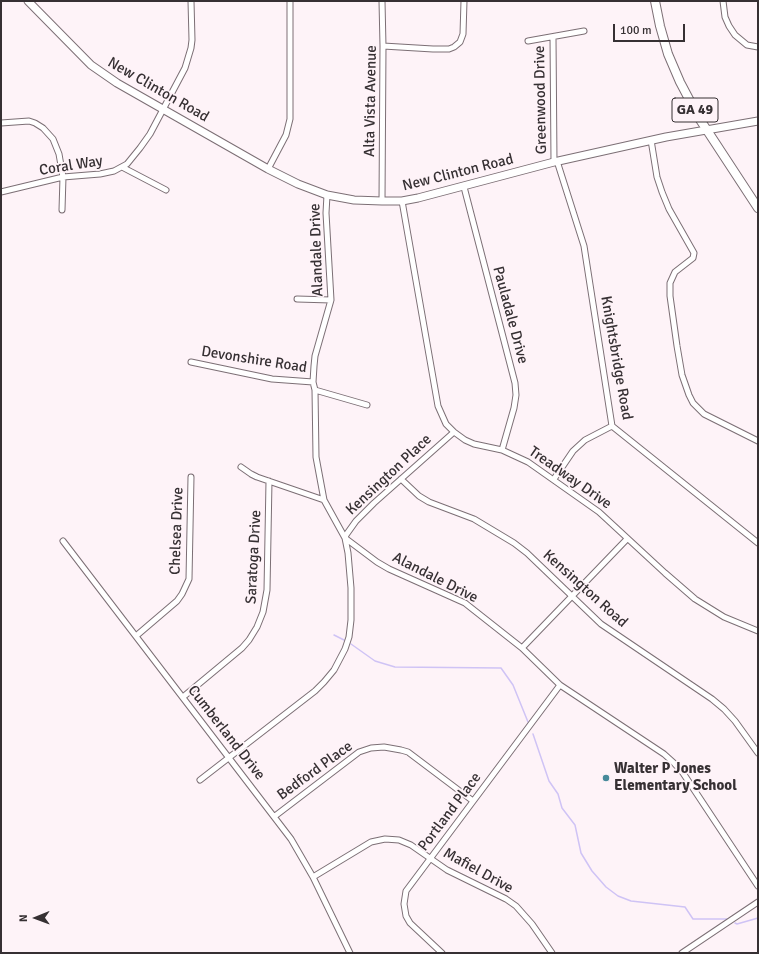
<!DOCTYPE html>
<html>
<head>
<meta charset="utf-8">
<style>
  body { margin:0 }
  #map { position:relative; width:759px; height:954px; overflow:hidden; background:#fef3f8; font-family:Signika,sans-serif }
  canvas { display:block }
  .frame { position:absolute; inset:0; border:2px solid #363033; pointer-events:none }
  .north { position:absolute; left:16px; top:898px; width:40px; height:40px; -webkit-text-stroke:3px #fef3f8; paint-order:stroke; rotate:269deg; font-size:11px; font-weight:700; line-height:16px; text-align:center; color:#363033 }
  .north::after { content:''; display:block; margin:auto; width:14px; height:18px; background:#363033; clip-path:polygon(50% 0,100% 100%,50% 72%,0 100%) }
  .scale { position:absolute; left:613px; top:24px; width:72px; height:18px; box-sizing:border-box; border:2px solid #363033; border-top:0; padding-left:5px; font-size:12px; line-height:14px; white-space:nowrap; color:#363033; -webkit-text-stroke:3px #fef3f8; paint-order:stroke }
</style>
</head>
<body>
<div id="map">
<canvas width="759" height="954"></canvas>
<div class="frame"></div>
<div class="north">N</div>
<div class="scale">100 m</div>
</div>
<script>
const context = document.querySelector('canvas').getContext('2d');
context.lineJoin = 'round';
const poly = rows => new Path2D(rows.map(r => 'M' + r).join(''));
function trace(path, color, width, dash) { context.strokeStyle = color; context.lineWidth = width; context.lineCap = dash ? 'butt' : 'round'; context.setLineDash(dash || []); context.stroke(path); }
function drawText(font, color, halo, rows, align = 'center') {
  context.font = font + ' Signika,sans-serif'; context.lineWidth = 3.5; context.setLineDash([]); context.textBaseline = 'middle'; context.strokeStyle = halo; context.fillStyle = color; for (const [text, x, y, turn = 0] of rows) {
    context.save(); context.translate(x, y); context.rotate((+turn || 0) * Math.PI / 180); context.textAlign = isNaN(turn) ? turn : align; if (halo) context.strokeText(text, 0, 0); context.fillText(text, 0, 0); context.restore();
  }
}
const stream = poly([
  [334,635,344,640],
  [351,644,375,661,395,667,501,668,513,685,528,722],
  [533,734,549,781,558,794,562,808,575,825,581,853,592,871,606,887,618,896,631,901,685,907,693,919,727,919],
  [735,923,737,924,758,918]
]);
const street = poly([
  [723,1,725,17,729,26,735,35,747,45,758,47],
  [553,37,554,162],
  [528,41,584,31],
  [383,46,433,49,449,49,454,47,460,42,463,34,464,1],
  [1,123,29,121,35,123,43,128,53,139,59,154,63,177,62,210],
  [651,140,657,177,662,192,669,209,694,253,693,258,675,272,670,283,670,296,677,346,682,375,689,395,693,403,704,414,758,441],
  [557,161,584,246,612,426,758,543],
  [122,167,166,190],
  [268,169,286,135,290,119,290,1],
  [464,187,515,383,516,395,514,408,502,450],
  [1,192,63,177,100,174,114,171,127,164,140,148,150,134,185,68,191,48,192,40,191,1],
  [327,195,326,213,331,300,315,356,314,366,313,382,315,390,316,457,324,500,345,538,377,562,389,569,465,603,470,607,522,648,560,685,664,754,674,763,683,773,758,886],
  [382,201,383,46,382,1],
  [402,201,438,406,446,424,454,432,465,440,474,444,502,450,528,462,599,512,665,573,695,599,724,617,758,631],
  [297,299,331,300],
  [191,362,272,379,313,382],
  [315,390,367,405],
  [241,467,251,474,257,477,324,500],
  [401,479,419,496,429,502,474,519,514,543,527,553,601,624,712,699,724,709,735,721,758,753],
  [554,479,573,451,585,440,612,426],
  [63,541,291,839,313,877,350,953],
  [136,636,177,601,182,594,189,579,191,477],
  [522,648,627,539],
  [183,697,242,648,249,640,257,627,263,612,267,590,269,481],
  [200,780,315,691,324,682,334,670,345,649,349,637,351,620,351,588,348,553,345,538,346,535,356,521,374,503,454,432],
  [275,816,359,752,371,748,384,747,401,750,408,752,473,801],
  [313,877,371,842,385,839,399,840,411,845,447,870,506,899,516,906,532,924,552,953],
  [442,953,410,923,406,916,404,904,406,891,560,685],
  [682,953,758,902]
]);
const secondary = poly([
  [28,1,91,65,117,83,268,169,298,184,327,195,354,200,382,201,402,201,418,198,554,162,666,137,758,121]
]);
const primary = poly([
  [655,1,660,26,668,54,680,82,699,118,758,208]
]);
const markers = [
  [606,778,4,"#47899a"]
];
const shields = [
  [695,110,46]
];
const shieldNames = [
  ["GA 49",695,110]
];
const streetNames = [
  ["New Clinton Road",158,90,30],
  ["Greenwood Drive",541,100,-91],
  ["Alta Vista Avenue",371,101,-89],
  ["Coral Way",71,166,-9],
  ["New Clinton Road",458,173,-14],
  ["Alandale Drive",317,250,-92],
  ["Pauladale Drive",510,315,75],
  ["Knightsbridge Road",616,358,80],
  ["Devonshire Road",254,360,9],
  ["Kensington Place",389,475,-43],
  ["Treadway Drive",570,478,35],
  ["Chelsea Drive",177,531,-88],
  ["Saratoga Drive",254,557,-87],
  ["Alandale Drive",435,578,27],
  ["Kensington Road",585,589,42],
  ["Cumberland Drive",226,733,52],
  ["Bedford Place",315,771,-36],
  ["Portland Place",450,812,-53],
  ["Mafiel Drive",478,871,29]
];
const poiNames = [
  ["Walter P Jones",614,769],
  ["Elementary School",614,786]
];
trace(stream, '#cfc3f5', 1.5);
trace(street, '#7c6f75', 7);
trace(secondary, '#7c6f75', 9);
trace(primary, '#7c6f75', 10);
trace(street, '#fff', 5);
trace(secondary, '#fff', 7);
trace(primary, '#fff', 8);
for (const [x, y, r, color] of markers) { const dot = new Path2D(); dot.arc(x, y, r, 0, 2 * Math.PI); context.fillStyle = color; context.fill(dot); trace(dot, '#fef3f8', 1.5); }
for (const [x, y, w] of shields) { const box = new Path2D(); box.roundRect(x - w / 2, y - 12, w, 24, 3); context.fillStyle = '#fef3f8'; context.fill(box); trace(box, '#363033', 1); }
drawText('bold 14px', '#363033', null, shieldNames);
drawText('15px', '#363033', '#fef3f8', streetNames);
drawText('bold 15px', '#363033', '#fef3f8', poiNames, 'left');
</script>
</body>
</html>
